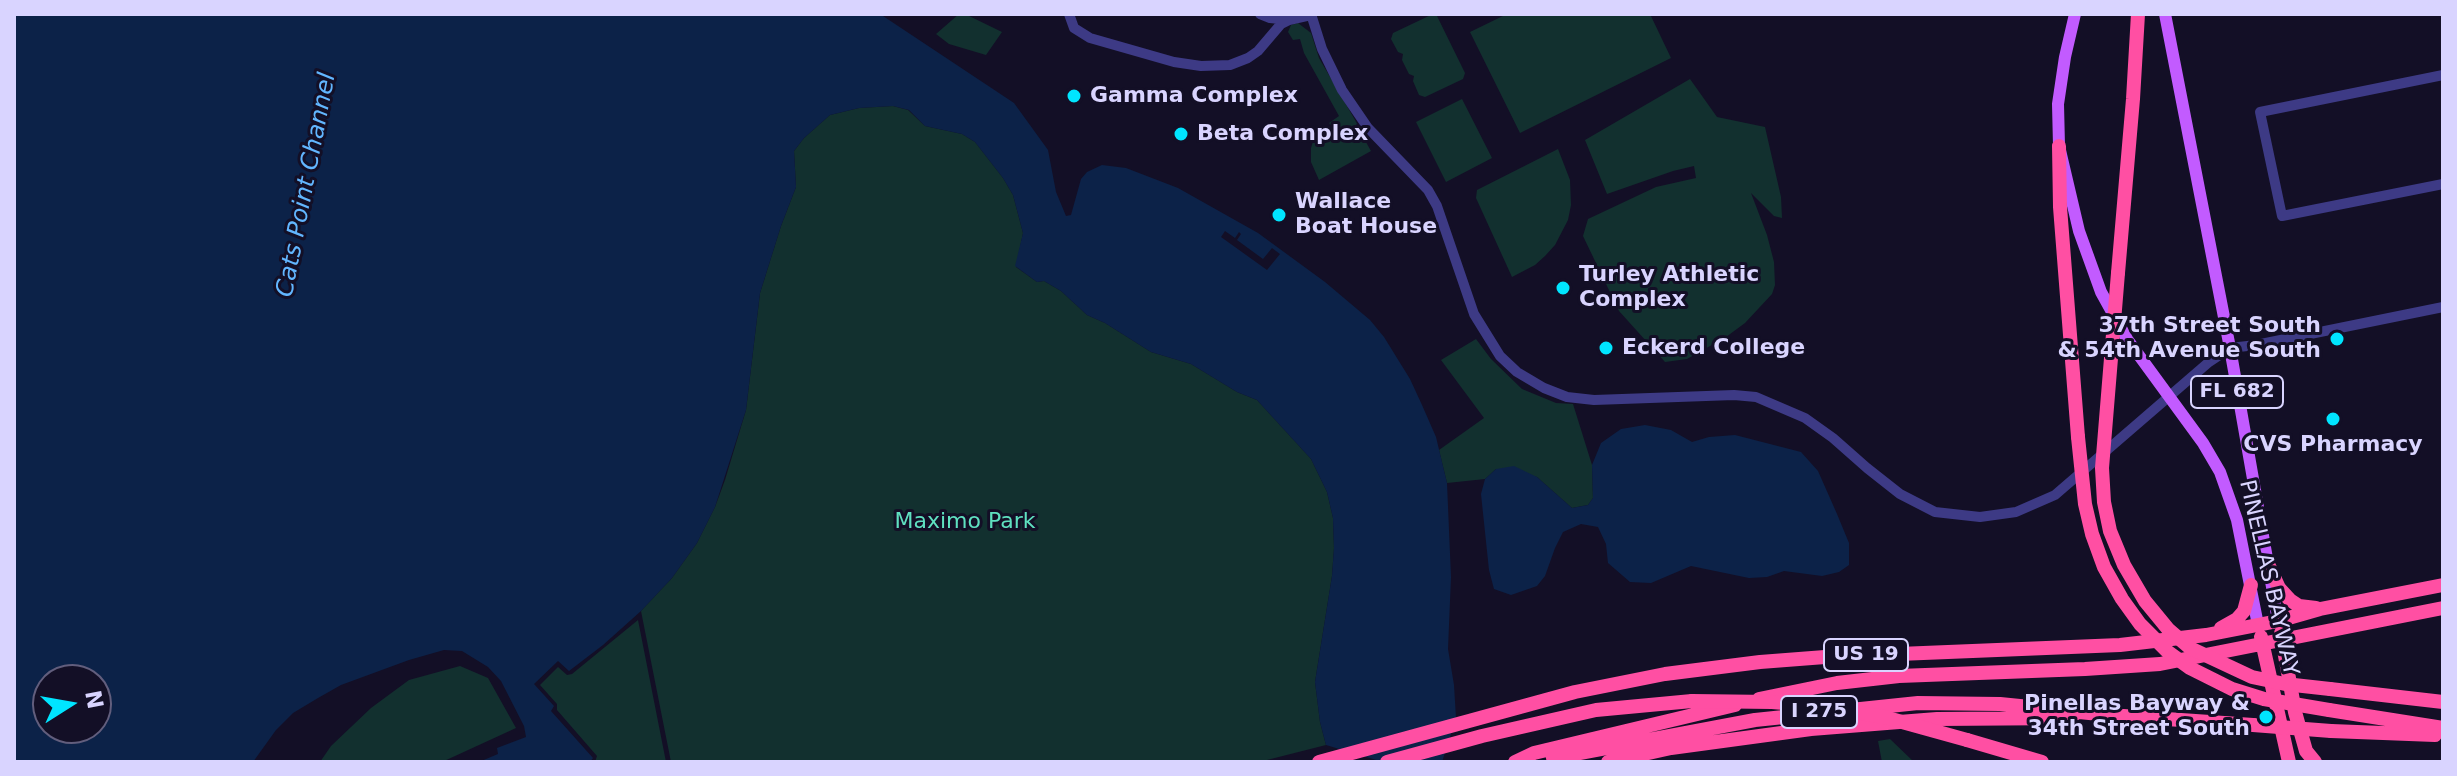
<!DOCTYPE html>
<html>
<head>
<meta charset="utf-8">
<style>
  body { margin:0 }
  #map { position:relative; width:2457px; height:776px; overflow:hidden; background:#130f26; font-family:"DejaVu Sans",sans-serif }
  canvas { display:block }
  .frame { position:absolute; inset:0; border:16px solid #d9d4ff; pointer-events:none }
  .north { position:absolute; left:32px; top:664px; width:80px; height:80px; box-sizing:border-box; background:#130f26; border:2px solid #625e7d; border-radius:50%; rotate:79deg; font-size:22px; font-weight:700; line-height:32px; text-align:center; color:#d9d4ff }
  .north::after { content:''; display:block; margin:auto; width:28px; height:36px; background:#00e5ff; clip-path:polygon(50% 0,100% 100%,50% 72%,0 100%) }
</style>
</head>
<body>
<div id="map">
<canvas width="2457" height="776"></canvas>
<div class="frame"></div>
<div class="north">N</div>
</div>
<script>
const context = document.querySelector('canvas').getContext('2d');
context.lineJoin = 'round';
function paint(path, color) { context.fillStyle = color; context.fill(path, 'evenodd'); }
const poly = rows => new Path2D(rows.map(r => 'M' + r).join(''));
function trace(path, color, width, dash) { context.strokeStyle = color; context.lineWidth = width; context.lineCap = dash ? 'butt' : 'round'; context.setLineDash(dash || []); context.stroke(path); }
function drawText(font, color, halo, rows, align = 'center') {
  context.font = font + ' "DejaVu Sans",sans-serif'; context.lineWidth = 6; context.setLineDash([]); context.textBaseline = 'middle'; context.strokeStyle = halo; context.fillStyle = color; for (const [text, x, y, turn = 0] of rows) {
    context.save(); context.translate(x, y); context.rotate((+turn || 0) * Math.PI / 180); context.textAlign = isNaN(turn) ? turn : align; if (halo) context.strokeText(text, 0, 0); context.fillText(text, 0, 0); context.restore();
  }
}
const green = poly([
  [959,14,965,14,1002,32,986,55,949,44,936,34],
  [1433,14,1437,16,1465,73,1463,79,1425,97,1419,95,1413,81,1414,76,1409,74,1402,60,1403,54,1398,52,1391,39,1393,33],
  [1507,14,1650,14,1671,58,1520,133,1470,32],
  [1298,23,1311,33,1319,58,1355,120,1357,124,1351,129,1334,128,1329,123,1339,116,1304,53,1300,39,1293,40,1288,32,1291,25],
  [1690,79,1717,117,1765,127,1781,197,1782,218,1774,216,1751,193,1767,235,1774,262,1775,285,1772,294,1745,323,1726,337,1687,359,1665,362,1619,311,1583,236,1588,219,1656,187,1696,178,1694,166,1673,171,1607,194,1585,140],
  [1462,99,1492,158,1446,182,1416,122],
  [893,106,908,110,925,126,962,134,975,142,1003,178,1013,195,1023,233,1016,267,1037,282,1044,281,1061,291,1087,315,1105,323,1151,352,1191,364,1237,392,1257,400,1311,459,1327,492,1333,518,1334,548,1332,576,1315,682,1320,722,1326,745,1259,762,671,762,641,611,672,578,697,543,715,507,725,480,746,410,760,293,781,226,796,187,794,151,804,138,830,115,859,108],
  [1319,132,1350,140,1362,135,1371,151,1319,180,1311,162,1311,148,1315,135],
  [1558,149,1570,180,1571,205,1568,220,1555,245,1545,256,1535,265,1512,277,1476,198,1477,190],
  [1476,339,1491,359,1522,389,1556,403,1573,404,1592,465,1593,498,1588,505,1572,508,1537,477,1496,469,1485,479,1447,483,1439,450,1484,418,1441,360],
  [638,620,666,762,595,762,597,756,557,710,557,704,540,685,558,667,567,675,572,674],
  [460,666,488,678,516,728,442,762,320,762,331,746,371,708,409,680],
  [1890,739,1914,762,1882,762,1878,741]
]);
const water = poly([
  [14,14,880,14,1014,103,1048,150,1056,192,1066,216,1071,215,1081,179,1087,172,1102,165,1126,168,1178,188,1258,233,1325,282,1370,320,1384,337,1410,379,1422,405,1436,437,1447,483,1451,577,1448,649,1454,685,1456,718,1442,762,1383,762,1326,745,1320,722,1315,682,1332,576,1334,548,1333,518,1327,492,1311,459,1257,400,1237,392,1191,364,1151,352,1105,323,1087,315,1061,291,1044,281,1037,282,1015,266,1023,233,1013,195,1003,178,975,142,962,134,925,126,909,110,893,106,859,108,830,115,804,138,794,151,796,187,781,226,760,293,746,410,715,507,697,543,672,578,641,611,603,645,569,671,558,661,534,684,554,706,551,711,593,758,590,762,479,762,498,754,497,748,526,737,524,726,501,681,488,667,462,651,444,650,409,660,341,685,318,698,293,713,276,730,253,762,14,762],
  [48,680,96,680,96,728,48,728],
  [1645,425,1671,430,1692,442,1709,437,1735,435,1801,452,1818,471,1837,514,1849,543,1849,565,1839,572,1822,576,1784,571,1767,577,1749,578,1691,566,1651,583,1630,582,1608,563,1606,544,1598,527,1581,524,1563,532,1555,548,1545,576,1537,586,1511,595,1494,589,1489,570,1481,494,1485,479,1496,469,1514,466,1537,477,1572,508,1588,505,1593,498,1592,465,1601,443,1621,429]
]);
const pier = poly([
  [1225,231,1235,238,1239,232,1241,234,1237,240,1263,259,1272,248,1280,254,1267,270,1221,237]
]);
const minor = poly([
  [1069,14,1074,28,1090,38,1174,62,1201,66,1230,65,1248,58,1258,51,1281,24,1289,20],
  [1260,14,1270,18,1289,20,1311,15],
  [1311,14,1322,49,1342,90,1368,128,1428,190,1437,206,1474,314,1500,356,1517,372,1544,388,1567,397,1594,400,1734,395,1756,397,1805,418,1833,438,1867,468,1900,494,1935,512,1980,517,2016,512,2055,495,2209,362,2230,348,2256,345,2443,307],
  [2443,75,2260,112,2282,216,2443,184]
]);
const major = poly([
  [2075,14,2065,57,2058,104,2059,146,2079,231,2101,292,2127,339,2203,443,2220,472,2237,520,2258,625],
  [2165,14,2230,348,2278,621]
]);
const highway = poly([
  [2059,146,2060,207,2078,437],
  [2118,273,2133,99,2138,14],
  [2267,562,2279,588,2290,600,2299,606,2316,608],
  [2221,628,2237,619,2244,611,2251,585],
  [2281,633,2295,712,2306,751,2315,762],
  [2261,637,2289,762],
  [2330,689,2443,702],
  [1759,699,1837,683,1899,676,2085,669,2160,664,2443,608],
  [2329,710,2443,728],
  [2331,731,2435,735],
  [1967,740,2042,762],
  [1553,758,1755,720,1918,703,2000,704,2109,715,2253,725],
  [1319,762,1575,692,1665,674,1760,662,1825,657,2120,645,2206,635,2278,621,2320,609,2443,585],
  [1387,762,1482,736,1596,710,1692,701],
  [1515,762,1534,753,1735,705],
  [1608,762,1671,748,1811,729,1937,719,2072,718]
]);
const highwayBridge = poly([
  [2118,273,2102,468,2104,502,2110,531,2124,565,2145,601,2168,629,2190,648,2252,677,2285,684,2330,689],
  [2078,437,2085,504,2092,534,2104,567,2122,599,2140,624,2168,652,2190,668,2232,689,2264,699,2329,710],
  [1692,701,1772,702,1819,706,1884,717,1967,740],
  [2253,725,2331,731]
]);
const markers = [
  [1074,96,8,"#00e5ff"],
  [1181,134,8,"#00e5ff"],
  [1279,215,8,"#00e5ff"],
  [1563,288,8,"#00e5ff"],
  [2337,339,8,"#00e5ff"],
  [1606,348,8,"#00e5ff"],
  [2333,419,8,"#00e5ff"],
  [2266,717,8,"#00e5ff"]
];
const shields = [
  [2237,392,92],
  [1866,655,84],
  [1819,712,76]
];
const shieldNames = [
  ["FL 682",2237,392],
  ["US 19",1866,655],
  ["I 275",1819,712]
];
const poiNames = [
  ["Gamma Complex",1090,96],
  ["Beta Complex",1197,134],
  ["Wallace",1295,202],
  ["Boat House",1295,227],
  ["Turley Athletic",1579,275],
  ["Complex",1579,300],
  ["37th Street South",2321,326,"right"],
  ["& 54th Avenue South",2321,351,"right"],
  ["Eckerd College",1622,348],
  ["CVS Pharmacy",2333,445,"center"],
  ["Pinellas Bayway &",2250,704,"right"],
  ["34th Street South",2250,729,"right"]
];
const parkNames = [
  ["Maximo Park",965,522]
];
const streetNames = [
  ["PINELLAS BAYWAY",2268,578,77]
];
const waterNames = [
  ["Cats Point Channel",307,185,-79]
];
paint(green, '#12302f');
paint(water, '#0c2248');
paint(pier, '#130f26');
trace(minor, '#3d3a85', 10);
trace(major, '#c25bff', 12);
trace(highway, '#ff4fa3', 14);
trace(highwayBridge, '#ff4fa3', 14);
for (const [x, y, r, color] of markers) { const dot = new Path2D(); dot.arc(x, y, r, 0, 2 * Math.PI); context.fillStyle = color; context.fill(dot); trace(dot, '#130f26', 3); }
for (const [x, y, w] of shields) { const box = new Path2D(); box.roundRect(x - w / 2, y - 16, w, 32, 6); context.fillStyle = '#130f26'; context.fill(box); trace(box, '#d9d4ff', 2); }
drawText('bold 20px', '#d9d4ff', null, shieldNames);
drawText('bold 22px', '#d9d4ff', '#130f26', poiNames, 'left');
drawText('22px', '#5fe0c0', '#130f26', parkNames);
drawText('22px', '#d9d4ff', '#130f26', streetNames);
drawText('italic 24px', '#62b6ff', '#130f26', waterNames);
</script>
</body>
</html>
